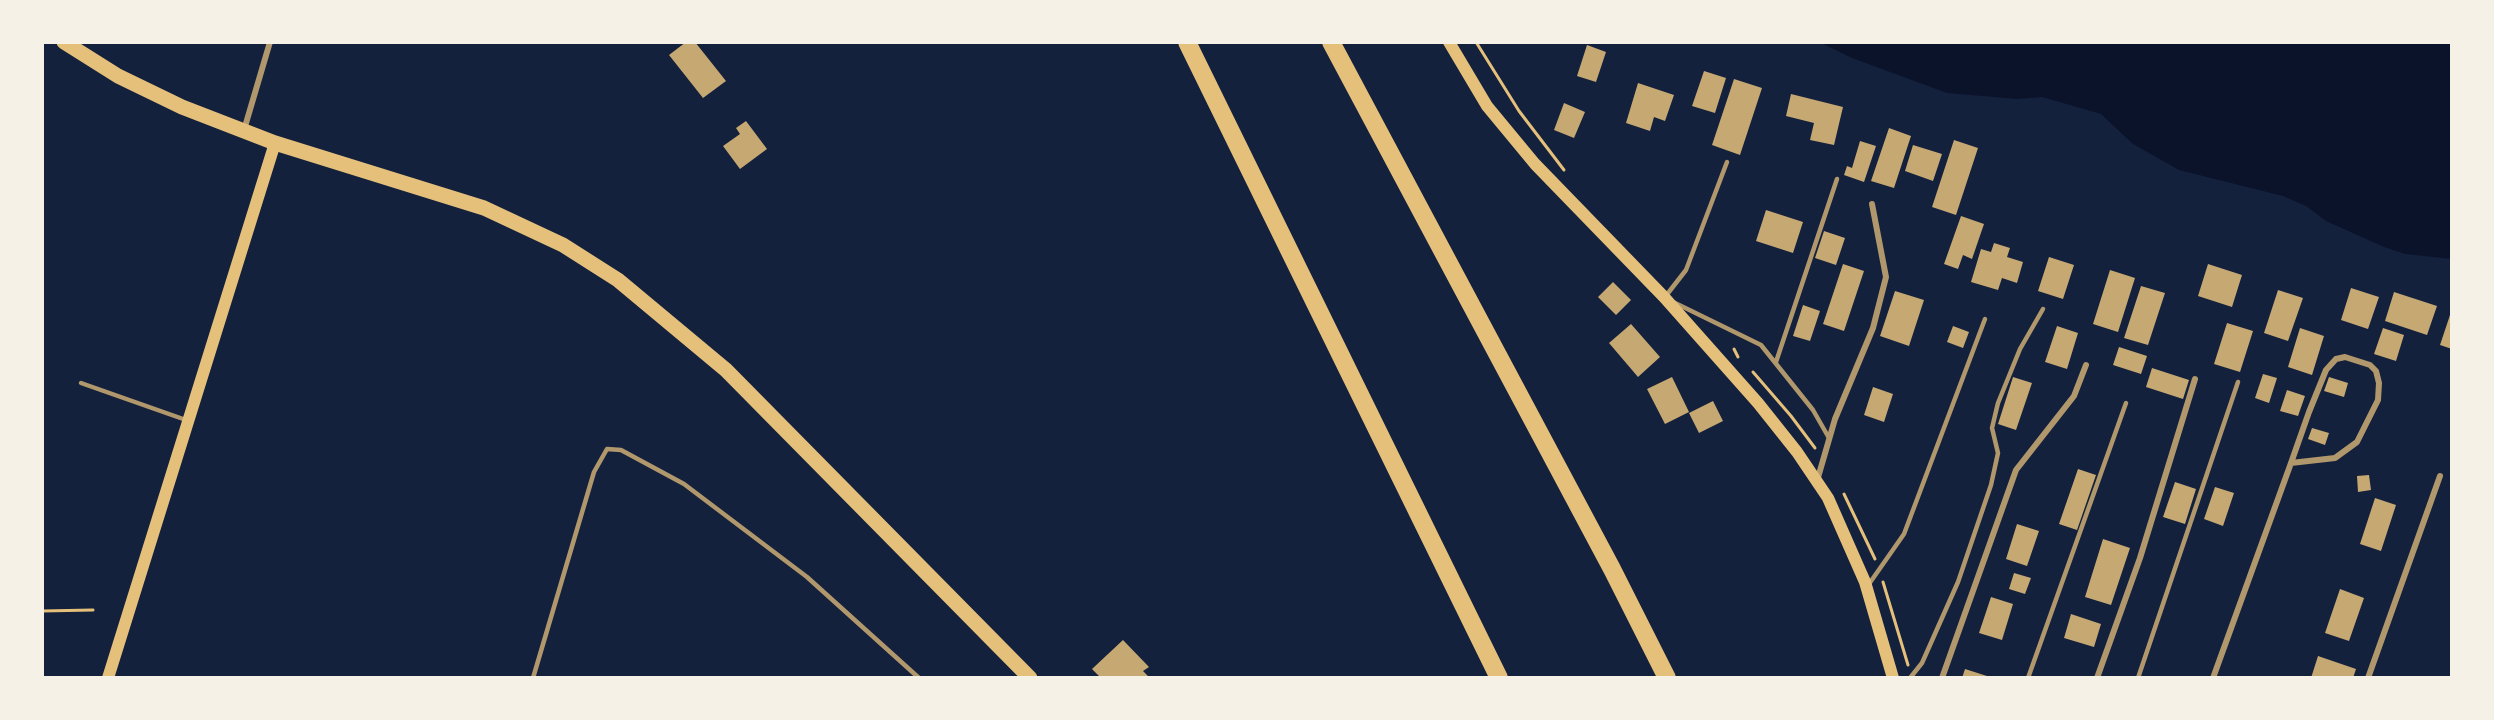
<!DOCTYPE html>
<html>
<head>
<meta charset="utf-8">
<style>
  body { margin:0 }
  #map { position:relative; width:2494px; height:720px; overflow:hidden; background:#14213d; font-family:Georgia,serif }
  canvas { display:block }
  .frame { position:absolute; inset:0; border:44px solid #f6f1e7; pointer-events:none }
</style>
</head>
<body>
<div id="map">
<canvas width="2494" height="720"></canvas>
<div class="frame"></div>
</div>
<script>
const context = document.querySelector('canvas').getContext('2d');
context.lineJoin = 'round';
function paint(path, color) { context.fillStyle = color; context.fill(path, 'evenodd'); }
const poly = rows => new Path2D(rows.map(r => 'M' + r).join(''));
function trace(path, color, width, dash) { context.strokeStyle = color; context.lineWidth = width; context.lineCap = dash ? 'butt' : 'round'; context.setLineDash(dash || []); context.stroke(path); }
const water = poly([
  [1819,42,2452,42,2452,259,2405,254,2384,247,2326,221,2306,206,2283,196,2179,170,2133,144,2101,114,2042,97,2017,99,1947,93,1852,58]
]);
const building = poly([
  [686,42,695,42,726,81,703,98,669,55],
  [1587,45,1606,52,1596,82,1577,76],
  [1704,71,1726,78,1715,113,1692,106],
  [1734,79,1762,88,1740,155,1712,145],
  [1638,83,1674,95,1665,121,1654,117,1650,131,1626,123],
  [1791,94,1843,107,1834,145,1810,140,1814,123,1786,116],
  [1564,103,1585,112,1574,138,1554,130],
  [746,121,767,149,740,169,723,146,740,134,736,128],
  [1889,128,1911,136,1894,188,1871,181],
  [1954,140,1978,148,1956,215,1932,207],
  [1860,141,1876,146,1864,182,1844,175,1847,166,1852,168],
  [1913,145,1942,154,1933,181,1905,171],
  [1766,210,1803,222,1793,253,1756,241],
  [1961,216,1984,224,1972,259,1963,255,1958,269,1944,264],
  [1824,231,1845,238,1836,265,1815,258],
  [1994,243,2010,248,2007,257,2023,262,2017,283,2002,278,1998,290,1971,282,1981,249,1991,252],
  [2049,257,2074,265,2063,299,2038,291],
  [1843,264,1864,271,1844,331,1823,324],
  [2208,264,2242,275,2232,307,2198,296],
  [2110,270,2135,278,2118,332,2093,324],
  [1613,282,1631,300,1616,315,1598,297],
  [2141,286,2165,293,2148,345,2124,338],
  [2351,288,2379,297,2368,329,2341,320],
  [2278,290,2303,298,2288,341,2264,333],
  [1895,291,1924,300,1909,346,1880,336],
  [2394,292,2437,306,2427,335,2385,321],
  [1803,305,1820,311,1810,341,1793,336],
  [2450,315,2452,316,2452,349,2440,345],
  [2227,323,2253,331,2240,372,2214,364],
  [1631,324,1660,357,1638,377,1609,343],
  [1953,326,1969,332,1963,348,1947,342],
  [2057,326,2078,333,2067,369,2045,362],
  [2300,328,2324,336,2312,375,2288,367],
  [2383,328,2404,335,2396,361,2374,354],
  [2119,347,2147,356,2141,374,2113,365],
  [2152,368,2189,380,2183,399,2146,387],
  [2263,374,2277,378,2269,403,2255,398],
  [1672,377,1689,412,1665,424,1647,389],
  [2013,377,2032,383,2016,430,1998,424],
  [2329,377,2348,383,2344,397,2324,391],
  [1873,387,1893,394,1884,422,1864,415],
  [2287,390,2305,396,2298,416,2280,411],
  [1713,401,1723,421,1699,433,1689,413],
  [2312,428,2329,433,2325,445,2308,439],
  [2078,469,2096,475,2077,530,2059,524],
  [2369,475,2371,490,2358,492,2357,476],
  [2175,482,2196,489,2185,524,2163,517],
  [2215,487,2234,493,2223,526,2204,519],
  [2375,498,2396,505,2381,551,2360,544],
  [2017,524,2039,531,2027,566,2006,559],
  [2103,539,2130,548,2111,605,2085,597],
  [2014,573,2031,578,2025,594,2009,589],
  [2340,589,2364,598,2349,641,2325,633],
  [1991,597,2013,604,2002,640,1979,633],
  [2071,614,2101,624,2094,647,2064,638],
  [1123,640,1149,667,1143,671,1150,678,1101,678,1092,669],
  [2318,656,2356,669,2353,678,2311,678],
  [1965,669,1987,676,1986,678,1962,678]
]);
const path = poly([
  [1476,42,1519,111,1564,170],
  [1734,349,1738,357],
  [1753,372,1791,416,1815,448],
  [1844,494,1875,559],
  [1883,582,1908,665],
  [42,611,93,610]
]);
const service = poly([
  [1665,297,1686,270,1727,162],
  [1673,302,1761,345,1813,410,1829,438],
  [1776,362,1837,179],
  [81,383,186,420],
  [1869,584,1904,534,1985,319],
  [533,678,594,472,607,449,621,450,684,484,807,577,919,678],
  [1910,678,1922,663,1958,582,1991,485,1998,453,1992,428,1998,403,2020,349,2043,309],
  [2028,678,2126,403],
  [2138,678,2238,382]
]);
const minor = poly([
  [244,130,270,42],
  [1817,481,1835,419,1873,328,1886,277,1872,204],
  [1942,678,2016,470,2074,396,2086,365],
  [2097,678,2140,558,2195,379],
  [2213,678,2291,463,2309,412,2326,370,2336,359,2345,357,2370,365,2376,371,2379,383,2378,400,2357,442,2335,458,2291,463],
  [2368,678,2440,476]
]);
const secondary = poly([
  [1449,42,1487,106,1535,164,1664,297,1758,403,1797,452,1828,498,1865,582,1893,678],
  [108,678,275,143]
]);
const primary = poly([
  [64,42,118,76,182,107,275,143,484,208,563,245,618,280,726,370,1030,678]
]);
const motorway = poly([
  [1187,42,1499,678],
  [1331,42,1612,569,1667,678]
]);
paint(water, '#0b132b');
paint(building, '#c6a872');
trace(path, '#e5c07b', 3);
trace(service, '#b1986c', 4.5);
trace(minor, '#b1986c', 6);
trace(secondary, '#e5c07b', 12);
trace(primary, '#e5c07b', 15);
trace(motorway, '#e5c07b', 18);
</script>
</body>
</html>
